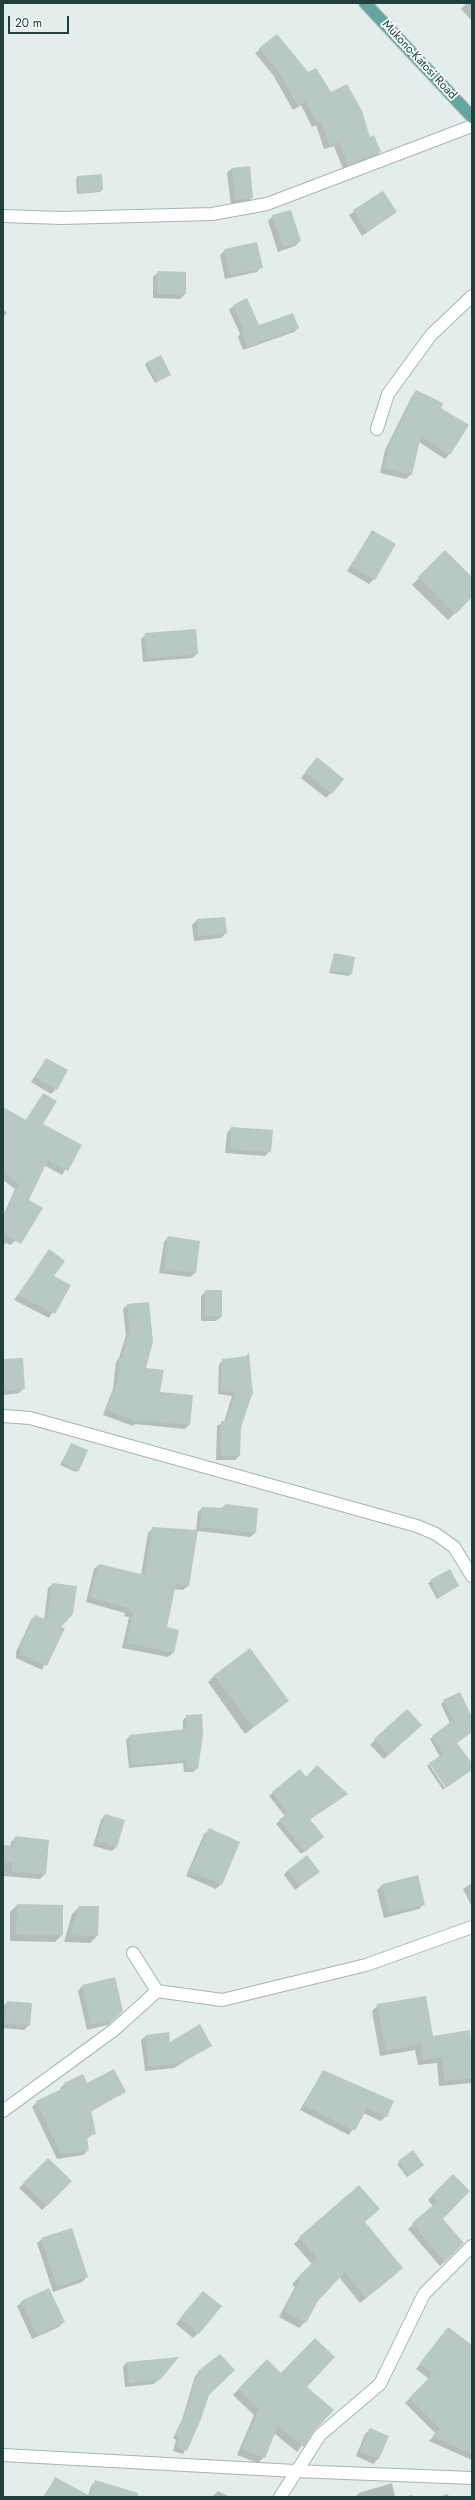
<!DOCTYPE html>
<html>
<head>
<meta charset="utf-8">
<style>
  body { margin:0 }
  #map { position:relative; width:475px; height:2500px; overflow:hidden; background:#e3edeb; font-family:Jost,sans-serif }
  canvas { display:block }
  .frame { position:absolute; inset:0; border:4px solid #21403d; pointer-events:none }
  .scale { position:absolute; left:8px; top:16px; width:61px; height:18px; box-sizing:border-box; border:2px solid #21403d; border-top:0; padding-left:5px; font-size:12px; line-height:14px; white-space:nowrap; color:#21403d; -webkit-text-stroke:3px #f4faf8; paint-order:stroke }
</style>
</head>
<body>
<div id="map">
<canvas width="475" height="2500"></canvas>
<div class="frame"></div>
<div class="scale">20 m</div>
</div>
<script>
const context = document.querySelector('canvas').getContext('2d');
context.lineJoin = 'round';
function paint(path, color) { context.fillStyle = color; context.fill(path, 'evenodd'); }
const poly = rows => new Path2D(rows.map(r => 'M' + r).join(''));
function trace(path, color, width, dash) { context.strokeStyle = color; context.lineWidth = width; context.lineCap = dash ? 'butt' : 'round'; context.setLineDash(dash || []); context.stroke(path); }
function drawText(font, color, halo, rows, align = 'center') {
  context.font = font + ' Jost,sans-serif'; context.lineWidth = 4; context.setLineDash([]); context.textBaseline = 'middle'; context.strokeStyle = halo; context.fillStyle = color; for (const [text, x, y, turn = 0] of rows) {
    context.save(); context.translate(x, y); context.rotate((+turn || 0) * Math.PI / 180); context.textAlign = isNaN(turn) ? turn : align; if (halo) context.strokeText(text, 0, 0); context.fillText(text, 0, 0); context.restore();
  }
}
const shadow = poly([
  [467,3,472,3,472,21,461,9],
  [260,49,308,73,330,94,380,152,375,157,343,169,334,146,324,149,316,125,312,127,301,105,293,110,273,75,255,53],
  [232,168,252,198,247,203,231,205,227,173],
  [78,177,102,190,100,192,77,194,76,179],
  [382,192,396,212,362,236,349,215],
  [273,216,300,241,295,246,278,252,268,221],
  [225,250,261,267,257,272,225,279,220,255],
  [158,272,185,294,180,299,153,298,153,277],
  [233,306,259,327,298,328,294,332,243,350,238,337,240,334,229,310],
  [3,309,7,313,3,317],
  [147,362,170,374,155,383,145,365],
  [416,391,440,408,449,454,445,459,419,442,411,474,406,479,380,473,385,450,412,396],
  [372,531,374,579,369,584,347,571],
  [445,551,472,578,472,596,448,620,412,585],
  [146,634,197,654,192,658,143,662,141,639],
  [313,763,331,793,326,798,301,778],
  [197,920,226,933,221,938,194,941,192,925],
  [334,954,351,974,349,976,329,973],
  [46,1059,56,1089,51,1094,31,1082],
  [43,1094,42,1124,81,1145,62,1175,44,1165,28,1200,37,1205,15,1241,10,1245,6,1243,3,1246,3,1216,15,1189,3,1180,3,1113,25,1121],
  [231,1128,270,1151,265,1156,225,1153,227,1133],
  [168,1237,195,1273,190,1277,159,1273,164,1242],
  [49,1251,53,1277,69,1285,49,1318,14,1300],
  [206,1291,221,1317,216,1321,201,1321,201,1296],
  [127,1305,145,1368,159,1393,189,1425,185,1429,135,1424,133,1426,103,1415,113,1389,116,1362,119,1358,126,1335,123,1309],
  [248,1354,252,1395,240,1428,239,1456,235,1460,216,1460,217,1426,224,1422,232,1396,218,1394,219,1364,223,1360,245,1357],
  [3,1360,24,1388,19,1393,3,1395],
  [71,1444,79,1470,76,1472,60,1465],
  [225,1505,257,1509,255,1533,250,1537,197,1531,188,1586,183,1590,174,1589,166,1628,173,1653,168,1657,122,1648,129,1617,124,1616,125,1613,86,1602,94,1569,99,1565,141,1575,148,1533,153,1528,196,1531,198,1512,202,1508,221,1509],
  [449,1571,458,1586,437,1599,428,1583],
  [53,1584,59,1627,63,1629,42,1670,16,1658,16,1652,31,1620,35,1616,44,1620,48,1588],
  [215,1675,288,1701,245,1734,208,1682],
  [444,1701,470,1715,472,1713,472,1731,456,1743,472,1765,472,1769,440,1757,430,1739,450,1723,441,1704],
  [187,1716,197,1768,193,1772,184,1772,183,1763,129,1768,126,1740,130,1736,183,1731,183,1720],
  [416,1730,384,1759,370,1745,375,1740],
  [429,1764,445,1788,443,1790,427,1766],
  [299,1771,306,1779,343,1797,309,1820,319,1840,301,1854,276,1824,285,1816,269,1796],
  [105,1815,116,1847,112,1851,93,1846,101,1820],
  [209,1830,221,1884,216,1889,186,1876,204,1834],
  [16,1837,47,1841,45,1874,40,1879,3,1876,3,1846,10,1847,11,1842],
  [288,1870,318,1872,295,1890,284,1875],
  [418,1877,424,1904,419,1909,384,1918,377,1890,382,1885],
  [472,1883,472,1907,463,1889],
  [17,1905,62,1935,55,1942,10,1941,10,1912],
  [79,1907,97,1936,90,1943,64,1942,72,1914],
  [82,1986,117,2016,108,2025,87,2030,78,1991],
  [8,2002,29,2025,24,2030,3,2028,3,2006],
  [378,2005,432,2037,469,2031,472,2046,472,2083,439,2086,437,2063,418,2065,415,2050,380,2056,372,2011],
  [168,2033,169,2043,211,2045,174,2068,145,2071,141,2040,146,2036],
  [323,2071,386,2116,381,2121,363,2113,349,2135,300,2110],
  [65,2084,87,2084,125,2092,90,2112,95,2133,86,2139,88,2150,83,2155,57,2159,32,2107,37,2102,61,2090,60,2088],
  [412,2152,420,2167,407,2177,397,2164],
  [48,2159,71,2181,42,2210,19,2188],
  [453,2175,441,2219,463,2243,440,2266,408,2229,433,2206,428,2200],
  [364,2222,396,2274,360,2303,339,2277,317,2300,305,2322,299,2328,279,2317,295,2287,292,2284,312,2264,294,2244,300,2238],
  [42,2239,87,2277,82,2282,53,2292,37,2243],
  [199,2297,198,2333,193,2338,176,2324],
  [22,2302,63,2322,59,2327,32,2339,17,2306],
  [448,2328,472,2346,472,2460,429,2441,436,2434,405,2403,429,2379,416,2369],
  [267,2360,281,2374,305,2387,313,2430,297,2452,274,2433,264,2457,258,2463,237,2455,254,2415,233,2395],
  [127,2362,159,2379,154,2384,125,2387,123,2367],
  [199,2372,208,2394,200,2419,183,2454,173,2451,176,2440,173,2438,182,2420,195,2376],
  [370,2429,387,2436,378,2459,373,2464,356,2456,365,2434],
  [55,2479,88,2496,91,2486,96,2481,115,2497,43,2497],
  [392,2483,395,2497,355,2497,359,2493],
  [218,2491,230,2497,212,2497],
  [448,2494,449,2497,439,2497],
  [412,2495,412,2497,404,2497]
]);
const building = poly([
  [277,34,308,72,316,68,331,92,347,84,362,111,370,137,374,135,381,152,348,165,339,142,329,145,321,121,317,123,306,101,298,106,278,71,259,48],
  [250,166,253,198,236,200,232,168],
  [102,174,103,190,79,193,77,176],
  [383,191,397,212,367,232,353,210],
  [291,210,301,241,283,247,272,215],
  [257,242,263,268,230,275,224,249],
  [158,271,186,272,186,294,157,294],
  [247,298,259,325,293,313,299,328,247,347,242,332,244,331,233,305],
  [161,355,171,375,157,382,147,362],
  [416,390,443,403,441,408,469,425,450,455,421,436,412,475,384,468,390,444],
  [372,530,396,544,375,580,351,566],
  [445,550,472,577,472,597,456,614,418,577],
  [196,629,198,654,147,658,145,633],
  [317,757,344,779,332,794,305,772],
  [225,917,227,933,198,936,197,919],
  [334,953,355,957,352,974,331,971],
  [46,1058,68,1070,57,1090,35,1077],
  [43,1093,57,1101,43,1124,82,1145,68,1171,48,1160,29,1200,43,1208,21,1244,3,1234,3,1219,19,1184,3,1172,3,1107,26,1120],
  [231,1127,273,1130,271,1152,230,1149],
  [168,1236,200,1241,196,1273,164,1269],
  [49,1249,65,1261,54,1276,71,1285,55,1314,18,1295],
  [205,1290,222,1290,222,1317,205,1316],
  [149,1302,153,1342,146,1368,164,1370,160,1392,193,1395,190,1425,139,1420,139,1422,106,1410,117,1383,120,1357,122,1357,130,1330,127,1304],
  [249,1352,253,1395,251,1395,241,1428,240,1456,220,1456,221,1421,226,1421,236,1393,221,1390,222,1359,247,1356],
  [23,1358,25,1389,3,1391,3,1359],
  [71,1443,88,1450,79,1471,62,1463],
  [225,1504,258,1508,256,1533,200,1527,202,1507,224,1508],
  [152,1527,198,1530,189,1586,176,1584,167,1627,179,1630,174,1653,127,1643,133,1612,129,1611,129,1608,90,1597,99,1564,145,1575],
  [450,1569,459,1586,439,1597,430,1580],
  [52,1583,77,1586,73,1614,61,1627,65,1628,47,1666,20,1654,20,1647,35,1615,47,1620],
  [250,1648,289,1701,253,1727,214,1675],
  [460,1692,472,1717,472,1732,457,1743,472,1763,472,1770,446,1788,429,1763,443,1754,432,1736,453,1720,443,1700],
  [407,1709,422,1725,389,1755,374,1739],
  [202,1714,203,1735,198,1769,187,1768,187,1760,132,1765,129,1735,187,1729,186,1715],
  [317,1765,348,1794,310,1819,324,1837,305,1852,279,1820,288,1813,272,1792,300,1769,306,1777],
  [105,1814,125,1820,117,1847,97,1841],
  [209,1828,240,1842,222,1885,190,1871],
  [15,1836,49,1840,46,1874,12,1872,13,1863,3,1862,3,1845,14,1846],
  [307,1855,320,1872,300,1886,288,1870],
  [418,1875,425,1905,389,1913,382,1884],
  [17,1904,63,1905,63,1935,16,1934],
  [79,1906,99,1906,98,1936,70,1935],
  [115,1977,123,2011,114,2020,91,2025,82,1985],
  [426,1996,433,2036,470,2030,472,2078,445,2081,442,2057,423,2060,421,2044,386,2051,377,2004],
  [7,2001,32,2003,30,2026,5,2023],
  [200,2024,212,2046,181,2063,149,2067,146,2035,169,2032,170,2042],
  [114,2069,126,2092,91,2110,96,2134,87,2136,89,2151,61,2154,36,2101,66,2087,64,2083,83,2074,87,2083],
  [323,2070,394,2101,387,2117,367,2108,355,2131,304,2105],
  [413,2150,424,2165,409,2176,398,2161],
  [48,2158,72,2181,47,2206,23,2183],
  [453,2174,470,2191,443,2219,464,2243,445,2262,412,2223,438,2201,432,2195],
  [359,2185,380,2209,365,2222,403,2268,366,2298,345,2272,318,2301,306,2323,284,2311,300,2281,297,2278,317,2258,299,2237],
  [72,2228,88,2277,57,2287,41,2238],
  [49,2288,65,2322,37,2335,21,2301],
  [203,2291,222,2306,199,2334,180,2318],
  [448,2327,472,2345,472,2454,432,2436,440,2429,409,2398,433,2374,420,2363],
  [315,2338,335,2357,307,2387,334,2410,314,2431,304,2447,278,2426,265,2458,242,2449,259,2409,238,2389,267,2359,281,2373],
  [220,2354,235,2370,209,2395,201,2419,187,2451,176,2447,179,2437,175,2435,182,2419,184,2420,198,2371],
  [179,2357,160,2380,129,2383,127,2362],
  [370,2428,389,2436,379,2459,360,2451],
  [55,2477,90,2496,95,2480,138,2493,138,2497,44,2497]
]);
const minor = poly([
  [3,216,62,218,212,214,267,204,472,126],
  [377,429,388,394,431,335,472,296],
  [3,1416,30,1418,417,1526,436,1534,454,1547,472,1576],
  [133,1953,157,1991,222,2000,366,1965,472,1927],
  [3,2111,114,2030,157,1991],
  [3,2455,295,2471,472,2478],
  [280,2497,320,2435,380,2384,424,2294,472,2246]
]);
const major = poly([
  [365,3,472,117]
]);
const streetNames = [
  ["Mukono-Katosi Road",419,60,47]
];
paint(shadow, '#0003');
paint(building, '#b8c8c4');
trace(minor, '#a5b6b3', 14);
trace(major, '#c1cac9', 14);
trace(minor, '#fff', 12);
trace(major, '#65a5a1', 12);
drawText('12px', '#21403d', '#f4faf8', streetNames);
</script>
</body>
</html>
